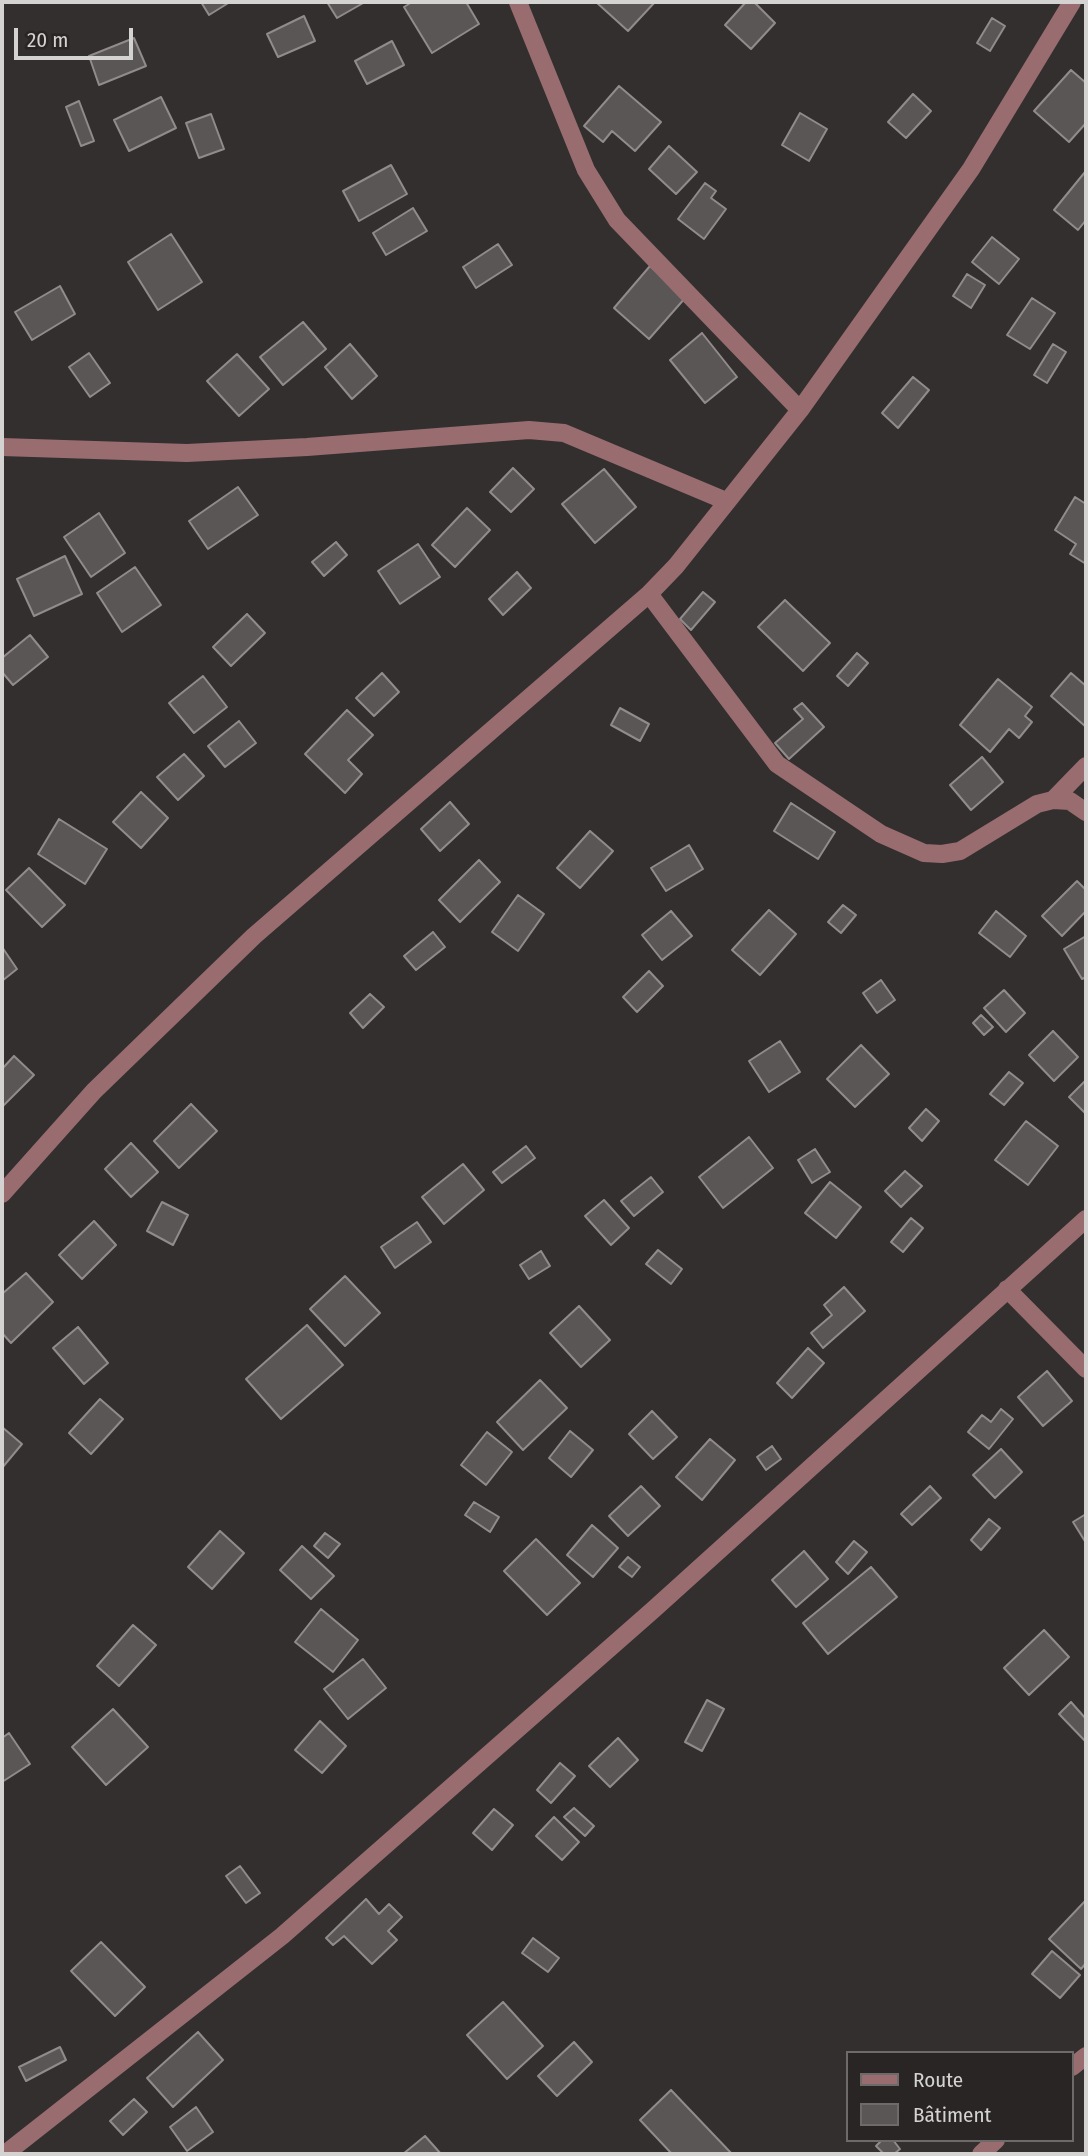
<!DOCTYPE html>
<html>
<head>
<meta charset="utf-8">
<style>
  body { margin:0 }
  #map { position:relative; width:1088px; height:2156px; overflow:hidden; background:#332f2f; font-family:"Fira Sans Condensed",sans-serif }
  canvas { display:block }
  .frame { position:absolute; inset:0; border:4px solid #d5d2d2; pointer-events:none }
  .legend { position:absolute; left:846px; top:2051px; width:228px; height:91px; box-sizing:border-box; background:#292525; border:2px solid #6e6a6a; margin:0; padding:9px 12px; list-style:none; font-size:21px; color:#d5d2d2 }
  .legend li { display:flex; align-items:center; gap:14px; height:35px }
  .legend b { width:35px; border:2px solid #6e6a6a }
  .scale { position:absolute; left:14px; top:28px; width:119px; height:32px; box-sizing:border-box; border:4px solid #d5d2d2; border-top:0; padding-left:9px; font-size:21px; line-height:24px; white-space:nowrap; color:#d5d2d2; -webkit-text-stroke:5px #292525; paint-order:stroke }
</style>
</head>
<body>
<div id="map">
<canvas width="1088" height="2156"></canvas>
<div class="frame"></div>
<ul class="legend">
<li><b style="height:9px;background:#996d70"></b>Route</li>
<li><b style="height:19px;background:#5b5656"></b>Bâtiment</li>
</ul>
<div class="scale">20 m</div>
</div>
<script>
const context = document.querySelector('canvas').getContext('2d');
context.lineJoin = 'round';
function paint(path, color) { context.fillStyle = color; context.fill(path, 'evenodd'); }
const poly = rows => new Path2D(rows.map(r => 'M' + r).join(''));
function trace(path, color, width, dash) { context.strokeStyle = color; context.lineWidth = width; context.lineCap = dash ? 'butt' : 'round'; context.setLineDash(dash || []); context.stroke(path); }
const building = poly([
  [201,2,230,2,209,15,201,2],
  [327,2,365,2,337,18,327,2],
  [412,2,466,2,479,24,432,53,404,7,412,2],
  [596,2,655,2,628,31,596,2],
  [746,2,754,2,775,23,751,49,725,25,746,2],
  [304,16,315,41,278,57,267,34,304,16],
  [992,18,1005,26,990,51,977,43,992,18],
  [134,38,146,66,99,85,89,56,134,38],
  [392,41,404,65,367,84,355,61,392,41],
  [1071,70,1086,83,1086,123,1069,142,1034,111,1071,70],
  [619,86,661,122,635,151,612,131,603,142,584,126,619,86],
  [913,94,931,111,906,138,888,122,913,94],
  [161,97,176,128,129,151,114,120,161,97],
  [79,101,94,141,81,146,66,107,79,101],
  [800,113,827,129,809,161,782,145,800,113],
  [211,114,224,149,199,158,186,123,211,114],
  [669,146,697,172,676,194,649,169,669,146],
  [391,165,407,194,359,221,343,191,391,165],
  [1085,172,1086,220,1078,230,1054,210,1085,172],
  [705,183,716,191,711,198,726,209,704,239,678,219,705,183],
  [413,208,427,231,386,255,373,233,413,208],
  [171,234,202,282,158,310,128,262,171,234],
  [992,237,1019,259,999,284,972,262,992,237],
  [498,244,512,265,476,288,463,267,498,244],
  [650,266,686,297,649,339,614,308,650,266],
  [967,274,985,285,971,308,953,296,967,274],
  [60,286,75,314,32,340,15,312,60,286],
  [1032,298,1055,313,1030,349,1007,335,1032,298],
  [303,322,326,349,283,385,260,357,303,322],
  [702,333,737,377,705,403,670,360,702,333],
  [350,344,377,376,352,399,325,367,350,344],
  [1053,344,1066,352,1047,383,1034,375,1053,344],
  [89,353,110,383,90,397,69,367,89,353],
  [237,354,269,389,239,416,207,381,237,354],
  [913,377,929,390,898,428,882,413,913,377],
  [513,468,534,489,511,512,490,492,513,468],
  [604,469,636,507,595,543,562,504,604,469],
  [238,487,258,515,208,549,189,521,238,487],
  [1075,497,1086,504,1086,564,1070,554,1076,544,1055,530,1075,497],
  [467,508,490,530,455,567,432,545,467,508],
  [99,513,125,553,91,577,64,537,99,513],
  [336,542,347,555,324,576,312,562,336,542],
  [418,544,440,577,400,604,378,571,418,544],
  [65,556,82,594,34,616,17,579,65,556],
  [135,567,161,605,122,632,97,593,135,567],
  [517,572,531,588,503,615,489,599,517,572],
  [703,592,715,602,691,630,680,619,703,592],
  [785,600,830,643,803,671,758,627,785,600],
  [247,614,265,633,231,666,213,647,247,614],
  [30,635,48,657,13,685,2,672,2,658,30,635],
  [857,653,868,663,848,686,837,676,857,653],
  [382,673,399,692,374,716,356,698,382,673],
  [1071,673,1086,686,1086,727,1051,696,1071,673],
  [203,676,227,707,194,733,169,703,203,676],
  [998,679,1032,707,1025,716,1032,722,1019,738,1009,729,990,752,960,725,998,679],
  [802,703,824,727,789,759,775,743,803,719,794,709,802,703],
  [620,708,649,724,640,741,611,725,620,708],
  [347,710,373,735,348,760,362,774,345,793,305,754,347,710],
  [239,721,256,743,225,767,208,746,239,721],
  [184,754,204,776,178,800,157,777,184,754],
  [982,757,1003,782,971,810,950,785,982,757],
  [141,792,168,818,141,848,113,822,141,792],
  [450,802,469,824,440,851,421,829,450,802],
  [791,803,835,832,818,859,774,831,791,803],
  [59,819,107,849,85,884,38,854,59,819],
  [590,831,613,851,580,888,557,868,590,831],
  [689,845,703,869,666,891,651,868,689,845],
  [479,860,500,882,460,922,439,900,479,860],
  [29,868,65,905,42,927,6,890,29,868],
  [1077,881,1086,890,1086,911,1062,936,1042,916,1077,881],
  [518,895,544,914,518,951,492,932,518,895],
  [843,905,856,915,841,933,828,922,843,905],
  [769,910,796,934,760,975,732,950,769,910],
  [671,911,692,936,662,960,642,935,671,911],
  [996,911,1026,936,1010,957,979,933,996,911],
  [433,932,445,947,416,970,404,956,433,932],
  [1086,936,1086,977,1082,979,1064,949,1086,936],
  [2,947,17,969,2,981,2,947],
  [649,971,663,986,637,1012,623,997,649,971],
  [881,980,895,1000,877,1013,863,993,881,980],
  [1004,990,1025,1013,1006,1032,984,1008,1004,990],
  [370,994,384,1007,363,1028,350,1013,370,994],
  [981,1015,993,1027,984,1035,973,1023,981,1015],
  [1053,1031,1078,1057,1054,1081,1029,1055,1053,1031],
  [780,1041,800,1072,769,1092,749,1061,780,1041],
  [861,1045,889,1074,855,1107,827,1079,861,1045],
  [14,1056,34,1075,2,1107,2,1069,14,1056],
  [1009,1072,1023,1083,1004,1105,990,1094,1009,1072],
  [1086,1080,1086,1114,1069,1097,1086,1080],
  [191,1104,217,1131,179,1168,154,1141,191,1104],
  [926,1109,939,1121,922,1141,909,1128,926,1109],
  [1026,1121,1058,1146,1028,1185,995,1160,1026,1121],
  [749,1137,773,1168,723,1208,699,1177,749,1137],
  [131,1143,158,1172,131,1197,105,1169,131,1143],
  [526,1146,535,1158,502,1183,493,1172,526,1146],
  [815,1149,830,1172,812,1183,798,1160,815,1149],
  [463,1164,484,1190,444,1224,422,1197,463,1164],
  [905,1171,922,1186,901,1207,885,1191,905,1171],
  [651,1177,663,1192,634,1216,621,1201,651,1177],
  [830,1182,861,1207,836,1238,805,1213,830,1182],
  [604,1200,629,1228,611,1245,585,1216,604,1200],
  [162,1202,188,1215,173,1245,147,1231,162,1202],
  [911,1218,923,1228,903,1252,891,1242,911,1218],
  [94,1221,116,1245,82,1279,59,1255,94,1221],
  [417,1222,431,1242,395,1268,381,1247,417,1222],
  [658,1250,682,1269,671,1284,646,1264,658,1250],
  [541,1251,550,1266,529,1279,520,1265,541,1251],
  [26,1273,53,1302,11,1343,2,1333,2,1294,26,1273],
  [345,1276,380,1313,345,1346,310,1309,345,1276],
  [844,1287,865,1311,823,1348,811,1333,832,1315,824,1305,844,1287],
  [579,1306,610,1340,581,1367,550,1333,579,1306],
  [307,1325,343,1365,281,1419,246,1379,307,1325],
  [78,1327,108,1363,84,1384,53,1348,78,1327],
  [808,1348,824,1363,792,1398,777,1383,808,1348],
  [1047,1371,1072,1401,1043,1426,1018,1397,1047,1371],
  [540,1380,567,1408,523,1450,497,1422,540,1380],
  [100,1399,123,1419,91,1454,69,1433,100,1399],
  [1001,1409,1013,1419,989,1449,968,1432,982,1415,991,1422,1001,1409],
  [652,1411,677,1437,653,1459,629,1434,652,1411],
  [2,1427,22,1444,2,1468,2,1427],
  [570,1431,593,1450,571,1477,549,1458,570,1431],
  [487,1432,512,1452,486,1485,461,1465,487,1432],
  [710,1439,735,1460,702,1500,676,1477,710,1439],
  [772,1446,781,1459,766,1470,757,1457,772,1446],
  [1001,1449,1022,1472,995,1498,973,1475,1001,1449],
  [641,1486,660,1506,628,1536,609,1516,641,1486],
  [930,1486,941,1498,912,1525,901,1514,930,1486],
  [474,1502,499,1517,490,1532,465,1515,474,1502],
  [1086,1514,1086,1543,1073,1522,1086,1514],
  [989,1519,1000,1528,981,1550,971,1540,989,1519],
  [592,1525,618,1548,593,1577,567,1555,592,1525],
  [220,1531,244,1553,212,1589,188,1567,220,1531],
  [325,1533,340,1544,328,1558,314,1546,325,1533],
  [536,1539,580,1583,547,1615,504,1571,536,1539],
  [854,1541,867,1552,848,1574,836,1562,854,1541],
  [302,1546,334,1576,311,1599,280,1570,302,1546],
  [804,1551,828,1579,796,1607,772,1580,804,1551],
  [628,1557,640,1567,632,1577,619,1567,628,1557],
  [871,1567,897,1597,828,1654,803,1623,871,1567],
  [321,1609,358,1640,333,1672,295,1642,321,1609],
  [133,1625,156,1645,119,1686,97,1666,133,1625],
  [1044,1630,1069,1657,1029,1695,1004,1668,1044,1630],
  [363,1659,386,1688,348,1719,324,1689,363,1659],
  [707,1700,724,1709,702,1751,685,1742,707,1700],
  [1071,1702,1086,1719,1086,1742,1059,1714,1071,1702],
  [113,1709,148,1747,106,1785,72,1747,113,1709],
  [320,1721,346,1746,322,1773,295,1750,320,1721],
  [9,1733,30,1764,2,1782,2,1738,9,1733],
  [618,1738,638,1760,610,1787,589,1766,618,1738],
  [560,1763,575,1776,551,1803,537,1790,560,1763],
  [574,1808,594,1826,585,1836,564,1817,574,1808],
  [494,1809,513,1825,492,1850,473,1833,494,1809],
  [554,1817,579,1842,562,1860,536,1836,554,1817],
  [240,1866,260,1893,246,1903,226,1876,240,1866],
  [366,1899,379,1914,389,1904,402,1917,388,1931,397,1940,372,1964,344,1936,333,1945,326,1938,366,1899],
  [1086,1900,1086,1963,1081,1969,1049,1939,1086,1900],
  [533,1938,559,1958,548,1972,522,1953,533,1938],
  [101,1942,145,1987,115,2016,71,1971,101,1942],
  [1052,1951,1080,1975,1060,1998,1032,1974,1052,1951],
  [503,2002,543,2046,507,2079,467,2035,503,2002],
  [198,2032,223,2060,173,2107,147,2078,198,2032],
  [574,2042,592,2062,557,2096,538,2076,574,2042],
  [60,2047,66,2060,26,2081,19,2067,60,2047],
  [671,2090,732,2154,672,2154,640,2120,671,2090],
  [134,2099,147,2112,123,2135,110,2121,134,2099],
  [196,2107,213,2132,187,2151,170,2127,196,2107],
  [425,2136,441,2154,403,2154,425,2136],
  [882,2140,893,2140,900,2149,894,2154,884,2154,876,2146,882,2140]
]);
const minor = poly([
  [518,2,586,170,617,220,800,410],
  [2,447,187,453,307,447,529,430,564,433,726,501],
  [649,594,777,764,881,834,924,853,942,854,960,851,1037,804,1053,800,1070,801,1086,812],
  [1053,800,1086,766],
  [2,1194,94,1091,254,936,649,594,676,566,800,410,971,169,1072,2],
  [1007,1289,1086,1369],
  [1072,2067,1086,2056],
  [5,2154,282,1936,653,1610,1086,1219],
  [981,2154,996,2140]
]);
paint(building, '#5b5656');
trace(building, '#918b8b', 2);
trace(minor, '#996d70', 18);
</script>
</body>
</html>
